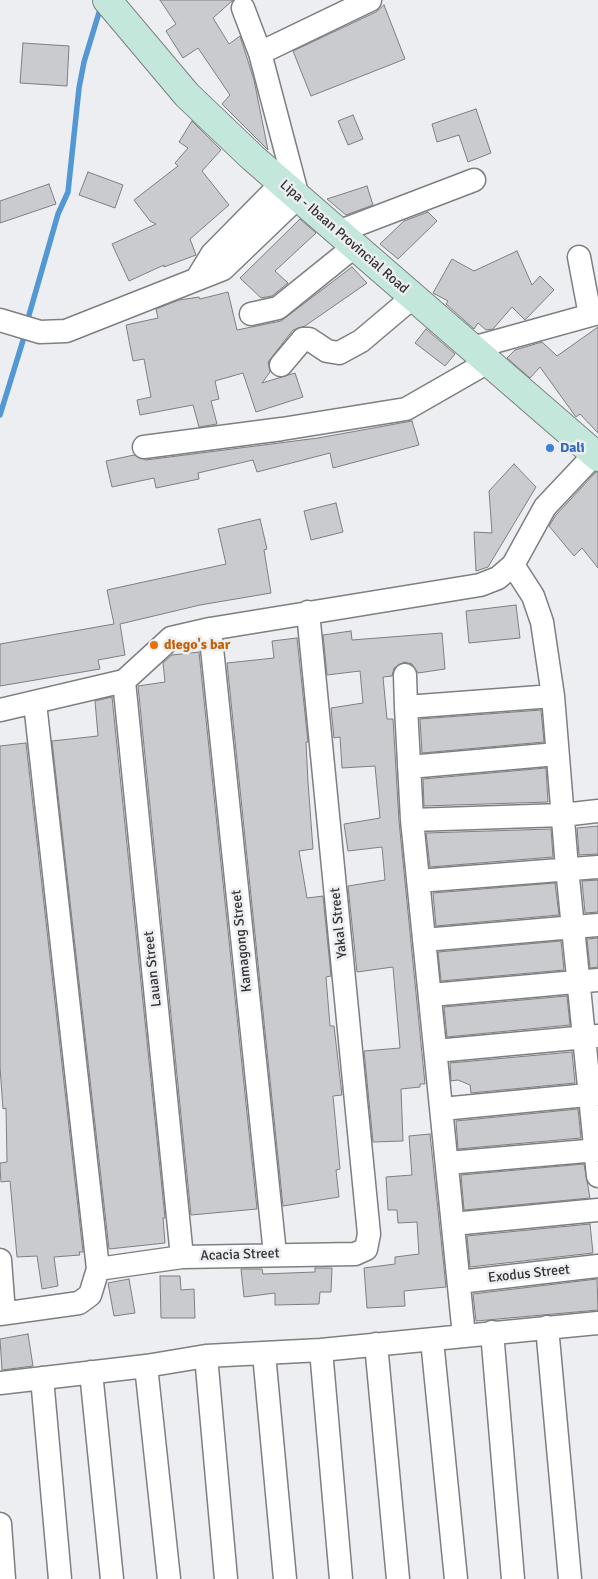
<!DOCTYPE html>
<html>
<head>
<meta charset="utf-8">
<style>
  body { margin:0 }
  canvas { display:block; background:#edeef1 }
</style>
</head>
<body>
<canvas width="598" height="1579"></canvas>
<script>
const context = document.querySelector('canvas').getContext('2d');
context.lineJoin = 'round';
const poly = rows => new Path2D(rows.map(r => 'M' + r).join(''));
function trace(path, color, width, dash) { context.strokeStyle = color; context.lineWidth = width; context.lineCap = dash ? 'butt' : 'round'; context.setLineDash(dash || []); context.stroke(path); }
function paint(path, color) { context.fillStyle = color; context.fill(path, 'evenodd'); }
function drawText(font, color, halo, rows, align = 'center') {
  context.font = font + ' Signika,sans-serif'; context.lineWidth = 5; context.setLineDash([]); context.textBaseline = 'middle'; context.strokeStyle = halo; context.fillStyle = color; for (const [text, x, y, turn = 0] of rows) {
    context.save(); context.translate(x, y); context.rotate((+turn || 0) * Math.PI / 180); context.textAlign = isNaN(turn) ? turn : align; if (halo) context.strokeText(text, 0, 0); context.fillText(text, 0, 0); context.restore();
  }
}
const stream = poly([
  [27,322,58,214,68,192,79,88,84,62,101,6],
  [0,415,25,334]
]);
const building = poly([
  [160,0,233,0,213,18,229,44,240,36,254,80,268,150,222,104,230,95,198,48,183,58,166,31,176,24,160,0],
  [384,5,405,59,311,96,293,51,376,12,384,5],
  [23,43,69,46,67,86,20,83,23,43],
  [476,109,491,153,468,162,459,135,437,142,432,124,476,109],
  [353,115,363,139,348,145,338,121,353,115],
  [192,121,221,150,202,171,229,205,190,239,196,255,164,267,164,265,129,281,112,244,156,224,150,221,134,200,178,166,175,163,188,148,179,142,192,121],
  [88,172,123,185,115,208,79,195,88,172],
  [49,184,56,204,0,223,0,201,49,184],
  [367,186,373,205,346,215,327,199,367,186],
  [428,212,437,221,398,259,380,244,404,221,428,212],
  [300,219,316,233,275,271,288,283,272,296,261,298,240,278,300,219],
  [517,251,532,285,540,276,554,290,525,320,512,307,493,329,486,330,478,323,474,329,446,304,448,301,433,293,452,259,474,271,517,251],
  [352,267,367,283,305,326,293,330,268,362,270,372,262,383,295,373,303,397,256,412,243,373,215,381,219,399,211,401,217,424,199,427,193,405,140,415,137,400,151,397,144,359,133,361,126,325,158,318,156,309,179,300,199,297,200,299,228,292,237,330,281,321,352,267],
  [598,327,598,433,580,414,576,417,540,367,530,378,507,358,515,350,542,342,557,356,598,327],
  [426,329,455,354,445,366,415,343,426,329],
  [412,421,419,445,333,468,330,453,257,472,253,460,198,473,199,479,156,488,154,478,112,487,106,461,134,455,146,460,318,438,412,421],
  [514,464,536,487,488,567,476,571,474,532,492,533,489,491,514,464],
  [596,472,598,472,598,568,582,548,574,556,549,526,556,515,596,472],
  [336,503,343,532,311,540,304,511,336,503],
  [260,519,267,549,264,550,271,593,200,605,120,624,125,655,98,660,100,669,0,686,0,644,114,624,107,590,226,564,218,529,260,519],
  [516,605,520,638,469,643,466,611,516,605],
  [351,631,352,640,442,633,445,669,418,673,412,664,404,662,394,668,392,676,383,677,387,719,393,719,399,821,425,1084,420,1084,420,1087,401,1089,403,1141,373,1142,364,1051,400,1048,393,967,357,972,348,886,385,880,382,847,348,851,344,824,380,818,375,766,342,768,340,737,334,738,331,708,363,703,360,671,327,675,323,635,351,631],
  [297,638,308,742,306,742,308,782,313,849,299,851,307,898,323,896,331,976,326,977,330,1026,334,1026,342,1095,333,1096,340,1169,336,1170,339,1197,283,1206,227,663,274,658,272,641,297,638],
  [199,652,257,1209,191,1215,138,686,165,682,163,663,172,655,199,652],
  [112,697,165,1218,163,1218,165,1243,109,1249,52,741,98,736,95,701,112,697],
  [541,710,544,742,422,753,420,719,541,710],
  [26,743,83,1252,79,1252,80,1255,54,1257,58,1286,42,1289,37,1256,17,1257,10,1181,1,1182,0,1168,0,1163,7,1162,6,1108,3,1109,0,1067,0,746,26,743],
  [546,768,548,802,424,806,423,779,546,768],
  [598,826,598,854,579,855,577,828,598,826],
  [551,829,553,857,430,867,426,833,551,829],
  [598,880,598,912,585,913,582,881,598,880],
  [555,883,559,915,436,926,433,893,555,883],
  [598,938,598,967,590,968,587,939,598,938],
  [561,941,564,970,441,981,438,952,561,941],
  [567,996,570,1025,447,1037,444,1007,567,996],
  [572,1052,575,1083,471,1093,470,1085,458,1080,451,1081,450,1063,572,1052],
  [578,1109,581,1138,458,1149,456,1121,578,1109],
  [430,1134,446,1287,404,1291,405,1306,367,1308,364,1268,395,1264,395,1257,419,1254,417,1222,398,1223,397,1210,388,1210,386,1177,412,1175,409,1136,430,1134],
  [584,1164,590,1198,464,1210,461,1175,584,1164],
  [590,1224,593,1253,470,1267,467,1236,590,1224],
  [315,1268,332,1268,331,1292,320,1292,319,1304,275,1305,275,1293,244,1297,241,1269,262,1269,263,1274,315,1272,315,1268],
  [160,1276,180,1276,181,1290,194,1289,195,1318,161,1318,160,1276],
  [129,1279,135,1313,114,1316,108,1283,129,1279],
  [597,1279,598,1310,476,1321,473,1294,597,1279],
  [28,1334,33,1366,2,1370,0,1339,28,1334]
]);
const minor = poly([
  [243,8,260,53],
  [338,232,474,180],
  [579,257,590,315],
  [198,277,212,254,282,183],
  [251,314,278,308,355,246],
  [0,320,40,332,66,331,223,269,298,197,260,53,370,0],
  [472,348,598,313],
  [281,365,303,339,309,339,327,351,339,353,361,341,413,297],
  [144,447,282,429,406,409,488,362],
  [513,565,533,596,542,622,553,696,567,868,598,1176],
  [210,629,275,1254],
  [405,675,406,707],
  [124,681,182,1257],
  [0,710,124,681,171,638,210,629,480,585,498,578,513,565,545,507,595,454],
  [409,767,557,754],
  [412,820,563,815,598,811],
  [418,881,598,867],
  [424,940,598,925],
  [431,995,598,980],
  [436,1051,598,1036],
  [442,1109,598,1094],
  [448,1163,598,1150],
  [453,1224,598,1210],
  [0,1260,4,1313],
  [98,1269,182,1257,355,1254,366,1249,369,1234,308,612],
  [459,1282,598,1266],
  [0,1314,79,1303,90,1295,98,1269,35,703],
  [547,1327,570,1579],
  [492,1332,513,1579],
  [464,1336,412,820,406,707,553,696],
  [432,1340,456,1579],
  [376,1344,398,1579],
  [321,1350,341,1579],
  [264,1354,285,1579],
  [206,1356,226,1579],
  [146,1366,169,1579],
  [91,1372,112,1579],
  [42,1378,60,1579],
  [0,1383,146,1366,206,1356,321,1350,598,1323],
  [0,1524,4,1579]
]);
const secondary = poly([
  [107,0,187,95,253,158,598,457]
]);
const markers = [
  [550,448,5,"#3f7fe0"],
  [154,645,5,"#e8710a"]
];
const streetNames = [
  ["Lipa - Ibaan Provincial Road",344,237,41],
  ["Yakal Street",339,923,-96],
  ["Kamagong Street",242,941,-96],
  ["Lauan Street",153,969,-96],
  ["Acacia Street",240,1255,-2],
  ["Exodus Street",529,1274,-6]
];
const shopNames = [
  ["Dali",560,448]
];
const foodNames = [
  ["diego's bar",164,645]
];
trace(stream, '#5398d4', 5.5);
paint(building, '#cacbce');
trace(building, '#7e7f82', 1);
trace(minor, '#7e7f82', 25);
trace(secondary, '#7e7f82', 30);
trace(minor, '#fff', 22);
trace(secondary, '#c3e7da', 28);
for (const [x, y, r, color] of markers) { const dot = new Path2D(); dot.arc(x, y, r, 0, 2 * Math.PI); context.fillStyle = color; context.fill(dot); trace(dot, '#edeef1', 2); }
drawText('14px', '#333335', '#edeef1', streetNames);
drawText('bold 14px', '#366cbe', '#edeef1', shopNames, 'left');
drawText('bold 14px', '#c56008', '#edeef1', foodNames, 'left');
</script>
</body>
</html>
